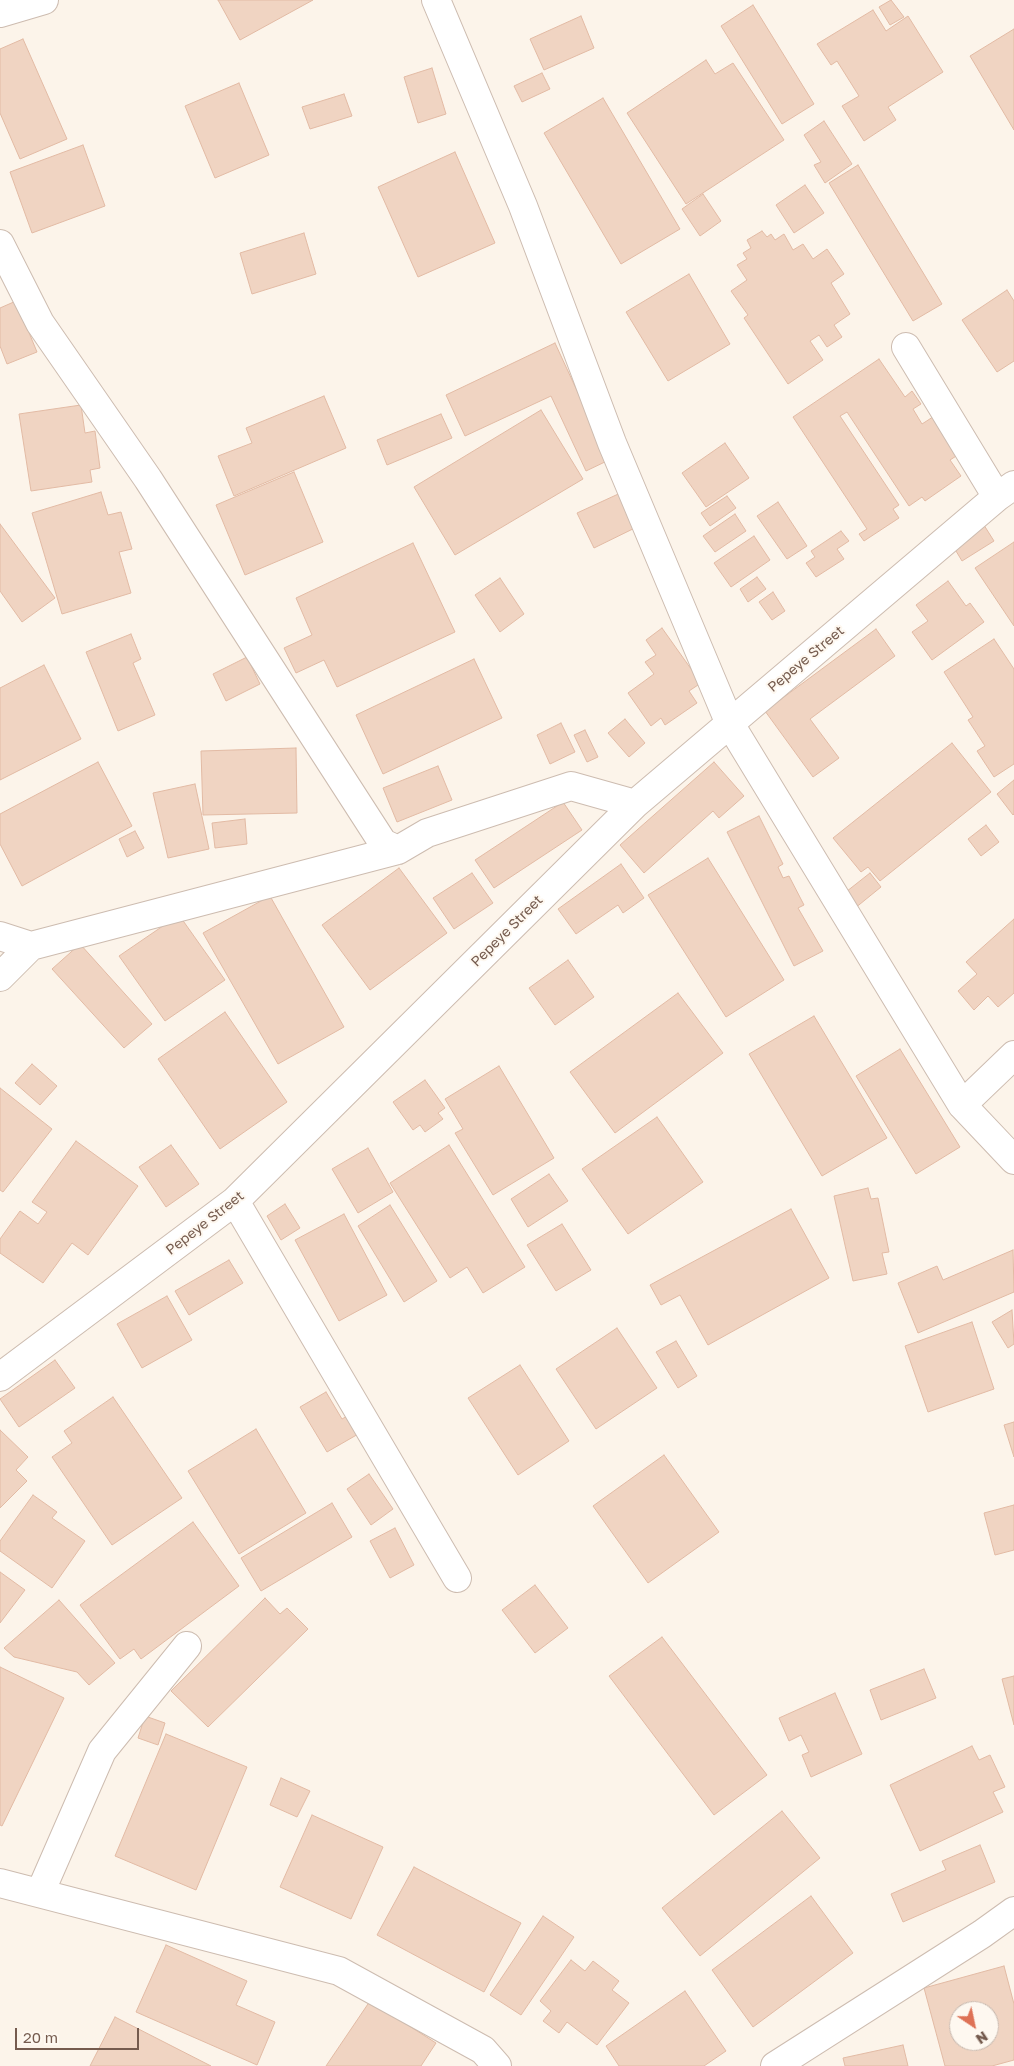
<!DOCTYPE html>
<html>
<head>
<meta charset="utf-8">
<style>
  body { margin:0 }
  #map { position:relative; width:1014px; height:2066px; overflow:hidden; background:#fcf4ea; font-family:"Golos Text",sans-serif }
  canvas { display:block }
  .north { position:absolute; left:949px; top:2001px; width:50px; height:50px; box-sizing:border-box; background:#fef8f0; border:1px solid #c7b9af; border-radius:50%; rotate:146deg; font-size:14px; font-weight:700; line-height:20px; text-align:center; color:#755b4e }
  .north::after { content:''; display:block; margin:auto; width:18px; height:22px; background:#de7256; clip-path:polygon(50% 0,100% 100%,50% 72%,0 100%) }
  .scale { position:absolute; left:15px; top:2028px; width:124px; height:22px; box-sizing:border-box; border:2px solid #755b4e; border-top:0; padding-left:6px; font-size:15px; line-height:18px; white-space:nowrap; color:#755b4e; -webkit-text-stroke:4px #fef8f0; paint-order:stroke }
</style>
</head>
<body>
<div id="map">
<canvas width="1014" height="2066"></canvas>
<div class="north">N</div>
<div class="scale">20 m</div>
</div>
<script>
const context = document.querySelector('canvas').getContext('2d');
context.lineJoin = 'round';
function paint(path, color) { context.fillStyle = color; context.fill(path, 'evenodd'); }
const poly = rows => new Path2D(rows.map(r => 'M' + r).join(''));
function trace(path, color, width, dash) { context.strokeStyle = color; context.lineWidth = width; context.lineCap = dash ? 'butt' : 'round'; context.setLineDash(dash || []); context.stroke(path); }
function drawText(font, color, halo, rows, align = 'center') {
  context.font = font + ' "Golos Text",sans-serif'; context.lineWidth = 4; context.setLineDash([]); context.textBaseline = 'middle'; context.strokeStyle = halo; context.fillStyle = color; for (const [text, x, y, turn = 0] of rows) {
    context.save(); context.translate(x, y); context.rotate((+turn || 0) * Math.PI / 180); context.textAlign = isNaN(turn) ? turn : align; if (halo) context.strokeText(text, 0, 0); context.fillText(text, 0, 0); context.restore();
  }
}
const building = poly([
  [218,0,313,0,240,40,218,0],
  [891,0,904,17,890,25,879,7,891,0],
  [753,5,814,104,782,124,721,26,753,5],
  [873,10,886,31,908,16,943,72,888,107,896,120,864,141,842,106,859,96,837,61,831,65,817,44,873,10],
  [581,16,594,48,544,70,530,39,581,16],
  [1014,29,1014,130,970,56,1014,29],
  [23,39,67,139,20,159,0,113,0,49,23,39],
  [706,60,715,74,733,63,784,140,686,204,627,113,706,60],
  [432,68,446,114,418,123,404,77,432,68],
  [542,73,550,89,522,102,514,86,542,73],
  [239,83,269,155,215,178,185,106,239,83],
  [344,94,352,116,310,129,302,107,344,94],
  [603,98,680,229,621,264,544,133,603,98],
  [824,121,852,164,825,183,814,165,821,162,804,135,824,121],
  [83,145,105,206,32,233,10,172,83,145],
  [455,152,495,243,418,277,378,187,455,152],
  [858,165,942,304,913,321,829,183,858,165],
  [805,185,824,213,794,233,776,205,805,185],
  [703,194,721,221,700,236,682,209,703,194],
  [762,231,767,237,771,234,775,240,784,234,793,250,803,244,813,259,827,249,844,274,831,283,850,314,834,325,842,337,827,347,819,335,810,341,823,360,788,384,744,318,748,315,731,291,747,280,737,265,747,259,743,253,751,248,747,240,762,231],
  [304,233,316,274,252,294,240,253,304,233],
  [689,274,730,344,668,381,626,312,689,274],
  [1007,290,1014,301,1014,361,997,372,962,320,1007,290],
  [16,301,37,352,7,364,0,346,0,308,16,301],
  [555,343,609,460,586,471,551,396,465,436,446,395,555,343],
  [879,359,905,397,912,391,921,404,913,409,922,424,939,413,964,451,950,460,961,476,925,501,922,497,909,506,847,412,840,416,899,505,893,509,899,518,864,541,859,534,867,529,793,417,879,359],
  [324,396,346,448,234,496,218,456,252,443,246,428,324,396],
  [81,405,85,433,95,431,100,468,90,470,92,482,31,491,19,414,81,405],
  [541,410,583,479,455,555,414,487,541,410],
  [441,414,452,438,387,465,377,440,441,414],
  [725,443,749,478,706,507,682,473,725,443],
  [294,472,323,542,245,575,216,505,294,472],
  [627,490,643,524,594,548,577,513,627,490],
  [101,492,108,515,121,512,132,549,119,552,131,593,62,614,32,513,101,492],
  [727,496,736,508,710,526,701,513,727,496],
  [778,502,807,546,787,559,757,516,778,502],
  [735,514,746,531,715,552,703,536,735,514],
  [982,522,994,541,962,561,950,541,982,522],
  [0,524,55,598,22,622,0,591,0,524],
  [841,531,849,541,837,549,844,559,816,577,806,563,815,557,811,551,841,531],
  [754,536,770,560,731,587,714,563,754,536],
  [1014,542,1014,626,975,568,1014,542],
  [413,543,455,632,337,687,324,660,296,673,284,648,312,635,296,598,413,543],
  [757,577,766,589,748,602,740,589,757,577],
  [500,578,524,614,500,632,475,595,500,578],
  [948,581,966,606,970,603,984,622,932,660,912,632,928,621,916,605,948,581],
  [773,592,785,611,772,620,759,602,773,592],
  [662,628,701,683,689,691,697,703,665,725,661,718,651,726,628,693,654,674,645,662,656,655,646,640,662,628],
  [876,629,895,656,810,719,839,758,813,777,765,711,876,629],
  [131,634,141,659,133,663,155,715,118,731,86,652,131,634],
  [994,639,1014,669,1014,764,994,777,977,751,985,746,968,720,973,717,944,672,994,639],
  [247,657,260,684,226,701,213,674,247,657],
  [474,659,502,718,383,774,356,715,474,659],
  [44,665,81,739,0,780,0,688,44,665],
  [625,719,645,743,629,757,608,733,625,719],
  [561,723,575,752,550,764,537,735,561,723],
  [585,730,598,757,587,762,574,735,585,730],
  [952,743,991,792,880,881,868,867,861,872,833,838,952,743],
  [296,748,297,813,203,815,201,751,296,748],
  [98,762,132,826,22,886,0,844,0,814,98,762],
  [714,762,744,796,719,818,713,811,644,873,620,845,714,762],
  [438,766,452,800,397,822,383,788,438,766],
  [1014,780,1014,814,1013,815,997,794,1014,780],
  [195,784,209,849,168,858,153,793,195,784],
  [563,802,582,830,494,888,475,860,563,802],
  [759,816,783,864,778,867,783,878,789,876,804,905,798,908,823,951,794,966,727,832,759,816],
  [245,819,247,844,215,848,212,823,245,819],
  [986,825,999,842,981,856,968,839,986,825],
  [135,831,144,848,127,857,119,839,135,831],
  [708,858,784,980,726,1017,648,895,708,858],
  [621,864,644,898,623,913,618,905,576,934,558,909,621,864],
  [399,868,447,933,370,990,322,925,399,868],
  [472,873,493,903,454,929,433,898,472,873],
  [870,873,881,887,849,913,837,899,870,873],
  [270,896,344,1027,278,1064,203,933,270,896],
  [179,915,225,980,165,1021,119,956,179,915],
  [1014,919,1014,993,998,1007,988,996,974,1010,958,991,977,974,966,962,1014,919],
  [80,944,152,1024,124,1048,52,969,80,944],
  [568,960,594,997,555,1025,529,988,568,960],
  [678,993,723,1053,615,1133,570,1072,678,993],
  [225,1012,287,1102,220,1149,158,1059,225,1012],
  [814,1016,887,1138,822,1176,749,1054,814,1016],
  [900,1049,960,1147,916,1174,856,1076,900,1049],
  [32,1064,57,1086,40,1105,15,1083,32,1064],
  [499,1066,554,1158,493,1195,455,1133,463,1129,445,1099,499,1066],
  [425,1080,445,1108,438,1113,443,1119,425,1132,420,1125,413,1130,393,1102,425,1080],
  [0,1088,52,1129,3,1192,0,1190,0,1088],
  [657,1117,703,1182,628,1234,582,1169,657,1117],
  [76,1141,138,1186,88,1255,72,1243,43,1283,0,1253,0,1239,20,1211,38,1224,47,1212,32,1202,76,1141],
  [171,1145,199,1184,166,1207,139,1167,171,1145],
  [449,1145,525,1267,483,1293,467,1267,450,1278,390,1183,449,1145],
  [368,1148,393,1192,358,1213,332,1169,368,1148],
  [549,1174,568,1201,528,1227,511,1199,549,1174],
  [868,1188,871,1199,878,1198,889,1252,882,1253,887,1274,853,1281,834,1196,868,1188],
  [285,1204,300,1228,281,1240,267,1216,285,1204],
  [390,1205,437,1281,404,1302,358,1226,390,1205],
  [791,1209,829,1278,708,1345,680,1295,661,1305,650,1285,791,1209],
  [344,1214,387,1295,339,1321,295,1240,344,1214],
  [562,1224,591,1270,556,1291,527,1245,562,1224],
  [1013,1250,1014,1292,918,1333,898,1283,937,1266,943,1280,1013,1250],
  [229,1260,243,1283,189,1315,175,1291,229,1260],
  [167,1296,192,1340,142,1368,117,1324,167,1296],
  [1012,1310,1014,1344,1008,1348,992,1322,1012,1310],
  [972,1322,994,1389,928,1412,905,1346,972,1322],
  [617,1328,657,1388,596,1429,556,1369,617,1328],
  [676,1341,697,1376,678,1388,656,1352,676,1341],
  [55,1360,75,1388,19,1427,0,1399,55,1360],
  [520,1365,569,1441,518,1475,468,1398,520,1365],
  [326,1392,342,1419,349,1415,360,1433,327,1452,300,1407,326,1392],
  [113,1397,182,1498,112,1545,52,1457,72,1443,64,1431,113,1397],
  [1014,1422,1014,1457,1004,1425,1014,1422],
  [256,1429,306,1513,239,1554,188,1471,256,1429],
  [0,1430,28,1457,16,1470,27,1481,0,1508,0,1430],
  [664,1455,719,1532,648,1583,593,1506,664,1455],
  [369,1474,393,1509,371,1525,347,1489,369,1474],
  [33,1495,57,1512,52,1518,85,1541,52,1588,0,1551,0,1541,33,1495],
  [332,1503,352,1537,261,1591,241,1558,332,1503],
  [1014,1505,1014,1550,995,1555,984,1513,1014,1505],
  [193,1522,239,1586,141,1659,134,1649,120,1659,80,1605,193,1522],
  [395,1528,414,1565,390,1578,370,1541,395,1528],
  [0,1572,25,1590,0,1623,0,1572],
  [535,1585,568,1628,535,1653,502,1610,535,1585],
  [265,1598,280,1614,287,1608,308,1629,208,1727,171,1691,265,1598],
  [59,1600,115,1663,89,1685,77,1672,14,1657,4,1648,59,1600],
  [662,1637,767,1775,714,1815,609,1676,662,1637],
  [0,1667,64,1698,2,1826,0,1825,0,1667],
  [924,1669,936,1698,881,1720,870,1690,924,1669],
  [1014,1676,1014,1725,1002,1679,1014,1676],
  [835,1693,862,1754,811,1777,802,1755,809,1752,801,1735,789,1741,779,1718,835,1693],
  [145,1716,165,1723,158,1745,138,1738,145,1716],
  [166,1734,247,1767,196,1890,115,1856,166,1734],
  [972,1746,979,1760,990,1755,1005,1787,993,1792,1003,1812,920,1851,890,1785,972,1746],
  [281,1778,310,1791,297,1817,270,1805,281,1778],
  [782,1811,820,1858,700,1956,662,1908,782,1811],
  [312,1815,383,1847,351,1919,280,1887,312,1815],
  [980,1845,995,1882,903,1922,891,1894,946,1870,942,1861,980,1845],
  [414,1867,521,1923,484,1992,377,1935,414,1867],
  [811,1896,853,1953,753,2027,712,1970,811,1896],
  [543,1916,574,1937,521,2015,490,1995,543,1916],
  [166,1945,247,1981,236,2005,275,2022,257,2065,136,2012,166,1945],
  [571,1960,585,1971,593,1961,619,1981,612,1990,629,2003,597,2045,567,2022,559,2033,543,2021,551,2011,540,2001,571,1960],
  [1004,1966,1014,2004,1014,2060,992,2066,945,2066,924,1988,1004,1966],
  [959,2011,989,2011,989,2041,959,2041,959,2011],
  [685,1991,726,2051,704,2066,619,2066,606,2046,685,1991],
  [370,2001,436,2043,421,2066,326,2066,370,2001],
  [115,2017,211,2066,90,2066,115,2017],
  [903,2045,908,2066,845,2066,843,2058,903,2045]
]);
const street = poly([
  [436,0,523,206,612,443,730,724,962,1105,1014,1160],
  [0,13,44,0],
  [0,244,40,323,148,479,383,843,398,850,427,833,571,786,635,804],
  [906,347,997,497],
  [0,936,31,946,398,850],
  [0,977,31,946],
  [962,1105,1014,1055],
  [235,1201,457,1578],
  [0,1377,235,1201,635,804,997,497,1014,485],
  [0,1883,339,1971,483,2050,497,2066],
  [40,1893,102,1751,187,1646],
  [775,2066,982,1934,1014,1911]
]);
const streetNames = [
  ["Pepeye Street",806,659,-40],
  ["Pepeye Street",507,931,-45],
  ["Pepeye Street",205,1223,-38]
];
paint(building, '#f0d4c2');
trace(building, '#e2baa4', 1);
trace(street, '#cdbcb0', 30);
trace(street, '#fff', 28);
drawText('14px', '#755b4e', '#fef8f0', streetNames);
</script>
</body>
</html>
